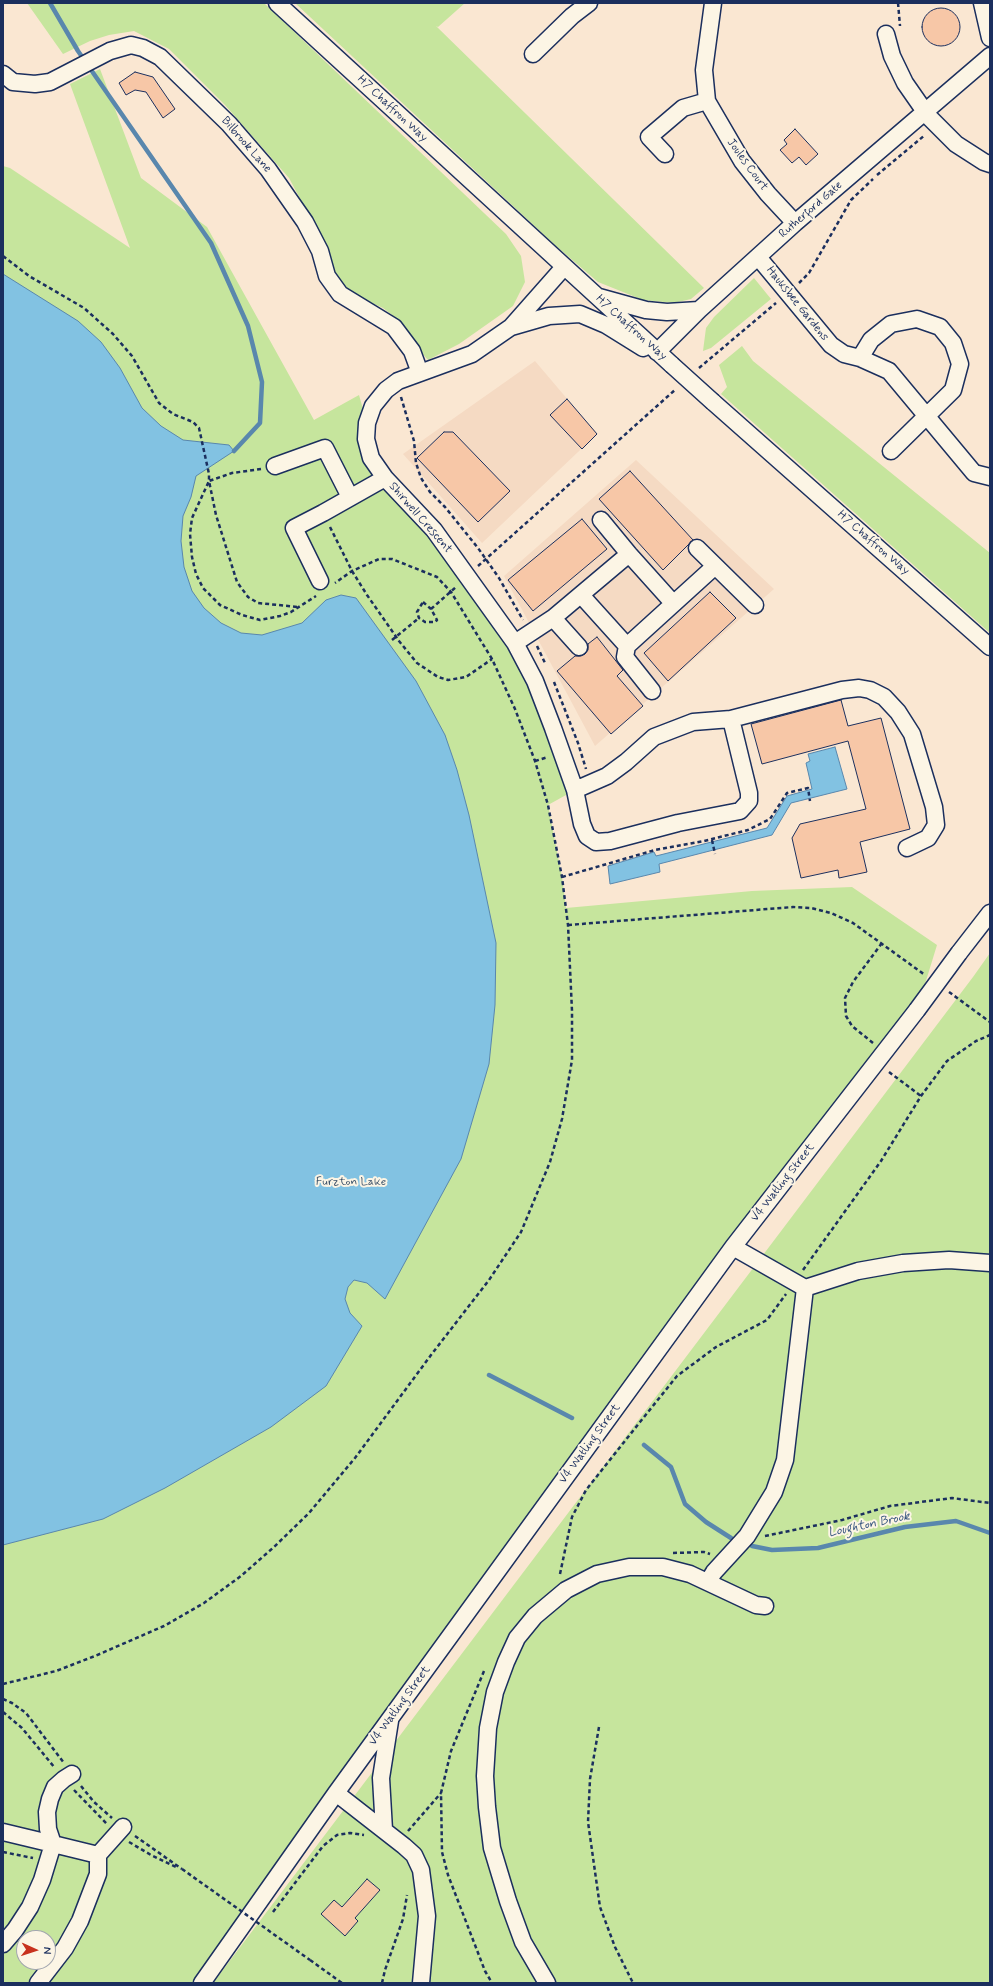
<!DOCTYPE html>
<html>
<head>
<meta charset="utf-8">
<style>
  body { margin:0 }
  #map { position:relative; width:993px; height:1986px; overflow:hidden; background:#fae7d2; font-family:Mynerve,sans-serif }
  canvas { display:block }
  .frame { position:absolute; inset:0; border:4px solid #1b2f5e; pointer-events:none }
  .north { position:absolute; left:16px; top:1930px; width:40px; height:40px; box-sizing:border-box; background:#fcf5e5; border:1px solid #a2a6af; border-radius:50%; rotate:93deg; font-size:11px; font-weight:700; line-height:16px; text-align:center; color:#1b2f5e }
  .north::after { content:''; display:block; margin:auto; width:14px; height:18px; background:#c8321e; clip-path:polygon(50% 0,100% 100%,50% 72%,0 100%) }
</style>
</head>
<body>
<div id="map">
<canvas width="993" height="1986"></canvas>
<div class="frame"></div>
<div class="north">N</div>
</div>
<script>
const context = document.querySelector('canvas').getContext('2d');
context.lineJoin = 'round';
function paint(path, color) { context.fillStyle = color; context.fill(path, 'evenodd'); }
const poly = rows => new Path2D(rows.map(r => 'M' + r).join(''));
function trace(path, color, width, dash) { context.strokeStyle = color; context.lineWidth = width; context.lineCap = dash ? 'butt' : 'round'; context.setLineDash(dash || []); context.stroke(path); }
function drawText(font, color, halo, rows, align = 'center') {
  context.font = font + ' Mynerve,sans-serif'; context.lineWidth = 4; context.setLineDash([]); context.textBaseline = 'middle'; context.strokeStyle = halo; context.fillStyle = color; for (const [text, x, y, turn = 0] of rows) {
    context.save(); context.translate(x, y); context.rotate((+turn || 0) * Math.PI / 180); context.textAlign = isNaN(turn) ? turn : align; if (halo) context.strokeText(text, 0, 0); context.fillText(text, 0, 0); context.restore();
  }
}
const built = poly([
  [535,361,597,434,482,543,403,454],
  [636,460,774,589,595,746,504,576]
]);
const green = poly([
  [27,3,264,3,506,234,521,256,525,282,513,306,459,344,428,360,413,343,400,321,383,308,349,293,335,274,320,236,289,178,225,105,169,49,134,31,109,35,90,41,63,54],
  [295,3,465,3,438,27,436,26,704,288,691,299,674,303,643,300,598,282,556,246],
  [100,69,141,178,207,227,314,420,359,395,367,423,366,439,515,643,575,790,548,805,562,877,566,908,752,891,852,887,937,945,917,1010,204,1983,3,1983,3,166,10,168,130,248,70,84],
  [24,1938,48,1938,48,1962,24,1962],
  [754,278,771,299,711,348,703,351,706,328,714,317],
  [742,346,753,361,990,553,990,633,721,394,727,387,719,365],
  [990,953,990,1983,213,1983,973,977]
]);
const water = poly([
  [3,274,78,321,101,342,120,368,142,408,161,426,183,440,229,445,234,451,196,476,191,497,183,516,181,541,184,567,192,591,204,608,221,623,241,633,262,635,302,623,326,600,341,595,356,598,416,681,445,735,457,770,469,815,496,943,495,1005,489,1064,461,1159,385,1299,367,1283,354,1280,348,1287,345,1299,350,1313,362,1326,326,1386,271,1427,165,1488,103,1519,3,1545,3,274],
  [835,747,847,789,791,803,772,835,659,864,660,872,610,884,608,866,654,852,656,856,767,828,787,796,812,789,806,763,810,761,808,754,835,747]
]);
const stream = poly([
  [50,3,78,51,211,243,248,326,262,382,260,423,234,451],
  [489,1375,572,1418],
  [644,1445,671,1467,685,1504,706,1522,731,1538],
  [752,1546,772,1550,818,1548,905,1527,956,1521,990,1533]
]);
const building = poly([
  '922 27a19 19 0 1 1 38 0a19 19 0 1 1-38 0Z',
  [135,72,153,77,175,109,163,118,146,92,135,90,126,95,119,83,135,72],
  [795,129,818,154,806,165,799,157,792,163,780,150,787,144,784,140,795,129],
  [567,399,597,434,582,449,550,415,567,399],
  [444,432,453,432,510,491,478,522,417,458,444,432],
  [630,471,693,540,663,570,599,499,630,471],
  [582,519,607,549,533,611,508,580,582,519],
  [710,592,736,618,668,681,644,653,710,592],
  [597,637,623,670,617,676,643,706,611,734,557,671,575,656,581,656,585,654,588,650,588,644,597,637],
  [841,700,848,726,881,718,910,829,860,842,867,872,839,878,838,870,801,878,792,838,800,824,866,809,848,741,762,764,751,724,841,700],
  [367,1879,380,1890,355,1918,358,1921,345,1936,321,1914,334,1900,342,1907,367,1879]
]);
const path = poly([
  [898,3,900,26],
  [877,175,925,135],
  [3,256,29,276,84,308,113,334,132,356,159,403,173,414,193,422,199,428,209,474,209,481,192,518,190,534,192,557,196,574,203,588,220,605,242,615,260,620,280,616,291,612,316,596],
  [799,283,809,273,851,200,873,179],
  [699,368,776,303],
  [401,397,414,441,416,463,421,478,430,492,445,507,478,548,499,578,523,620],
  [261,469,232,473,209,481,216,515,237,582,248,597,258,603,298,607],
  [330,527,352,571,367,595,399,641,417,663,438,677,448,680,466,677,492,659],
  [478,566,676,389],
  [423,602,431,609,437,620,435,622,425,622,419,618,417,612,423,602],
  [431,609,456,587],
  [392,640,419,618],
  [537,646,545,663],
  [554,682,578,743,586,769],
  [535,761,548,757],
  [712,840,715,854],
  [562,877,655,850,704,841,748,830,770,819,787,793,808,788,810,801],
  [568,925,793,907,811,908,831,913,853,923,925,975],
  [949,992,990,1022],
  [873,1043,852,1026,846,1016,845,998,853,982,882,943],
  [889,1072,921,1096],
  [803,1270,881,1161,921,1096,947,1061,976,1041,990,1035],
  [765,1536,842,1520,890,1506,952,1498,990,1503],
  [673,1553,704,1552,710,1554],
  [560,1574,572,1517,586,1490,640,1422,677,1376,716,1347,767,1320,786,1294],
  [484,1671,451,1751,441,1793,442,1852,448,1875,485,1971,492,1983],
  [3,1684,56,1671,95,1656,164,1626,204,1603,241,1576,274,1547,309,1513,355,1458,431,1355,489,1280,521,1232,550,1162,562,1119,572,1060,572,1011,568,925,562,877,548,805,535,761,515,709,492,659,451,592,437,577,392,559,379,559,352,571,335,583],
  [3,1699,12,1703,26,1713,64,1763],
  [3,1712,22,1728,55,1768],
  [599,1727,590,1779,588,1822,600,1907,615,1947,633,1983],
  [81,1786,94,1802,112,1818],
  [74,1790,107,1824],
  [408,1831,441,1793],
  [135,1836,182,1869],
  [129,1842,151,1855,176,1867],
  [3,1852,33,1858],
  [273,1912,323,1846,337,1835,350,1833,364,1835],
  [310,1960,342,1983],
  [382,1983,385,1970,403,1919,407,1895]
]);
const minor = poly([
  [277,3,672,365],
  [713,3,704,70,707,101,742,161,768,194,795,223],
  [982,3,990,38],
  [886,34,892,56,905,83,928,116,956,144,984,162,990,164],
  [533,54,572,16,589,3],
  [3,74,13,82,35,84,50,82,110,51,131,45,143,48,160,57,229,124,268,169,305,222,320,251,327,276,340,294,394,327,412,351,420,373],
  [665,154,649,137,683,108,707,101],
  [758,257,831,345,844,354,860,358,889,371,974,473,990,477],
  [564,267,511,327,472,354,398,381,386,390,373,406,367,423,366,439,371,458,385,478,434,530,515,643,535,681,553,728,575,790,582,824,587,836,596,842,610,841,678,823,740,811,749,801,749,793,731,719],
  [599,297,646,310,667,312,699,310],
  [511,327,549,316,580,314,606,325,643,348],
  [657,352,699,310,795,223,990,56],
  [860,358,871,340,891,324,917,319,940,327,953,343,960,364,953,390,891,451],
  [713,402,990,647],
  [275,466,325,448,350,497],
  [601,520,629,554,673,603],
  [697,548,755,605],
  [320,581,294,528,323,513,385,478],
  [581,595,627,646,714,567],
  [553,618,579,647],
  [515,643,553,618,629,554],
  [627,646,625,657,652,691],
  [575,790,607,776,626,762,654,737,693,722,731,719,842,690,859,688,870,690,884,697,898,712,912,734,934,807,936,825,928,838,907,848],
  [959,953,990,913],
  [805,1288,858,1271,903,1263,949,1260,990,1263],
  [708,1582,714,1572,747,1536,774,1492,785,1460,805,1288,733,1247],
  [336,1793,404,1846,414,1855,421,1870,427,1916,421,1983],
  [384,1830,381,1778,390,1721],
  [3,1832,53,1844,48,1829,47,1812,50,1799,55,1787,64,1779,72,1774],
  [98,1855,123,1827],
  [3,1944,15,1930,30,1907,42,1880,53,1844,98,1855,98,1874,80,1921,65,1948,38,1983],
  [202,1983,336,1793,733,1247,917,1010],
  [547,1983,523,1942,508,1901,492,1848,487,1807,485,1776,488,1728,495,1692,506,1662,517,1638,535,1616,566,1590,597,1574,629,1567,663,1567,690,1574,756,1605,765,1606]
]);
const pathBridge = poly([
  [182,1869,310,1960]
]);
const minorBridge = poly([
  [672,365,713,402],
  [917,1010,959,953]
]);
const streetNames = [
  ["H7 Chaffron Way",392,109,43],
  ["Bilbrook Lane",246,145,49],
  ["Joules Court",747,165,54],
  ["Rutherford Gate",811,210,-41],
  ["Hauksbee Gardens",797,304,51],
  ["H7 Chaffron Way",631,328,42],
  ["Shirwell Crescent",420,518,49],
  ["H7 Chaffron Way",873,543,41],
  ["V4 Watling Street",783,1183,-52],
  ["V4 Watling Street",590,1444,-54],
  ["V4 Watling Street",400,1706,-54]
];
const parkNames = [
  ["Furzton Lake",351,1182]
];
const waterNames = [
  ["Loughton Brook",869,1525,-12]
];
paint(built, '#f5dac3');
paint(green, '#c6e59d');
paint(water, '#82c2e2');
trace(water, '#5987ad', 1);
trace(stream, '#5987ad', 4.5);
paint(building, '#f7c7a7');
trace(building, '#1b2f5e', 1);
trace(minor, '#1b2f5e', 19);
trace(path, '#1b2f5e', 2.5, [4, 3]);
trace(minor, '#fcf5e5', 16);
trace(minorBridge, '#1b2f5e', 19, []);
trace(pathBridge, '#1b2f5e', 2.5, [4, 3]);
trace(minorBridge, '#fcf5e5', 16);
drawText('12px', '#1b2f5e', '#fcf5e5', streetNames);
drawText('12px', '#3d536b', '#fcf5e5', parkNames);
drawText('italic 13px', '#35547f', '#fcf5e5', waterNames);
</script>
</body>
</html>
